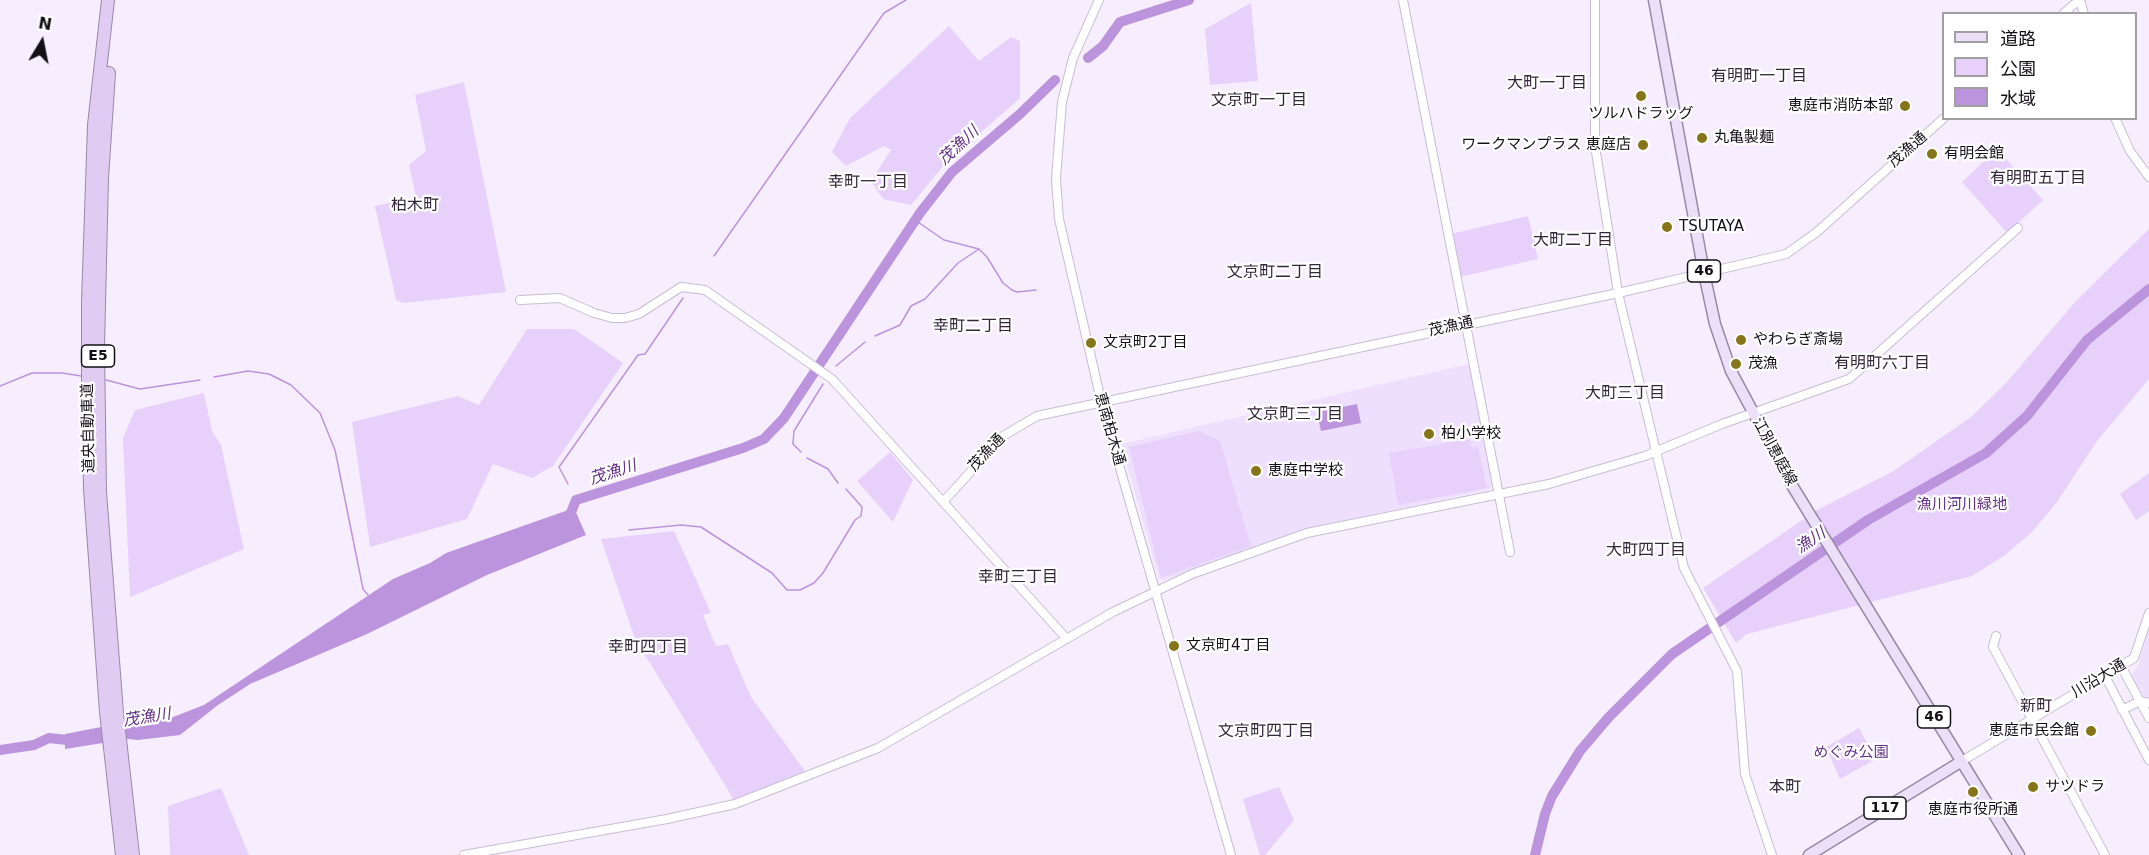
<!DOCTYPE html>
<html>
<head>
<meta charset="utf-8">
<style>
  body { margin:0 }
  #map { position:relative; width:2149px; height:855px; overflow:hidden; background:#f6eefe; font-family:"DejaVu Sans","Noto Sans JP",sans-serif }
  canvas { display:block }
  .legend { position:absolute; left:1942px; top:12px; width:195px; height:108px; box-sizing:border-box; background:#fff; border:2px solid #a19fa2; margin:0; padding:8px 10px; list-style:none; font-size:18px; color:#130f17 }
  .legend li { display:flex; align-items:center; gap:12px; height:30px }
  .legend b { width:30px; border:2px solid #a19fa2 }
  .north { position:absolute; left:12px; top:12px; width:60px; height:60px; -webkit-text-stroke:4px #fff; paint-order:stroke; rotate:10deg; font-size:16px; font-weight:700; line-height:24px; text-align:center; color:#130f17 }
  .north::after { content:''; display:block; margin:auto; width:21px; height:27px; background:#130f17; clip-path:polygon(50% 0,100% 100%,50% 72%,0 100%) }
</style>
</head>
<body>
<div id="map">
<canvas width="2149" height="855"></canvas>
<ul class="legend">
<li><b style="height:8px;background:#ece0f8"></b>道路</li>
<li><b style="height:16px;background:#e7d1fb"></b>公園</li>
<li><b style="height:16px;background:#bc94de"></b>水域</li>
</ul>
<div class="north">N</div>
</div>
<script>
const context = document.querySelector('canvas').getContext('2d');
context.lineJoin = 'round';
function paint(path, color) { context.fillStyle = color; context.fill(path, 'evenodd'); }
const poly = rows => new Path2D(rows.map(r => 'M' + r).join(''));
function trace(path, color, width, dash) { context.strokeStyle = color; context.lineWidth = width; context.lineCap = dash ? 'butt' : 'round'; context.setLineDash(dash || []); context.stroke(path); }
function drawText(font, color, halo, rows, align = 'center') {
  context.font = font + ' "DejaVu Sans","Noto Sans JP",sans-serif'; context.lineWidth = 4.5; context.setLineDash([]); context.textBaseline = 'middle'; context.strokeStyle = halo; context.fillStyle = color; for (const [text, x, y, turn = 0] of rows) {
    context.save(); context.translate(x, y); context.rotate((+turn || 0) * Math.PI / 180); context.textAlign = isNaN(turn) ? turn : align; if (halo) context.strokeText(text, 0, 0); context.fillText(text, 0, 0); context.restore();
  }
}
const built = poly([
  [1469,364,1492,482,1491,489,1322,525,1164,580,1159,579,1121,444],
  [2149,628,2149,700,2144,698,2131,676,2138,666]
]);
const green = poly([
  [1251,3,1258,81,1210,85,1205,29],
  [949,26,979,61,1011,37,1020,41,1020,98,944,165,911,205,883,199,871,181,891,150,884,146,846,166,832,152,850,118],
  [464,82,506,292,404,303,396,300,375,206,416,197,409,165,426,151,415,95],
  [1997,149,2043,200,2007,233,1962,182],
  [1528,216,1538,259,1460,277,1451,234],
  [2149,229,2149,379,2097,441,2057,502,2032,532,2005,555,1972,576,1747,634,1736,643,1703,588,1817,510,1892,472,1971,417,2006,383,2076,301],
  [527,329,574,329,623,363,553,466,532,478,493,464,467,519,370,547,352,422,458,396,479,405],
  [204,393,212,431,221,445,244,549,130,597,123,438,135,410],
  [1199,431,1220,441,1251,546,1161,578,1129,447],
  [1470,439,1472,448,1478,447,1487,488,1398,505,1389,453],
  [890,452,913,480,893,522,857,481],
  [2149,473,2149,511,2136,520,2120,494],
  [674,531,711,613,703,615,716,646,728,644,751,697,805,771,734,800,635,639,601,539],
  [1859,728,1876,759,1840,779,1826,747],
  [1279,787,1294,820,1265,855,1260,855,1243,799],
  [221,788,249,855,170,855,168,806]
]);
const water = poly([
  [1357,404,1361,423,1321,431,1317,412],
  [574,508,586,535,487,575,367,634,250,684,218,705,180,735,138,740,128,739,65,749,65,734,127,722,168,719,204,705,393,579,430,563,446,553]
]);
const stream = poly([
  [915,220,944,240,979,249,987,257,1003,283,1012,290,1017,292,1036,290],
  [714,256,884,13,906,0],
  [875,336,900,325,911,306,925,299,958,263,979,249],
  [836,366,865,342],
  [214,377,248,371,269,374,291,385,320,413,335,450,363,589,368,595],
  [106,380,140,389,200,380],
  [0,386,32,373,62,373,81,376],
  [801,452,793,444,794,431,823,384],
  [807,458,828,469,838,483],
  [568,484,559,467,638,355,645,354,683,298],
  [629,530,681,525,701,527,772,573,787,590,800,590,814,583,823,573,855,520,861,516,862,507,846,489]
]);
const river = poly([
  [1088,58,1103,46,1120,22,1189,0],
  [568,520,576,500,743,448,764,439,784,418,920,213,952,172,1020,114,1055,80],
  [0,750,34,745,49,738,76,741],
  [1535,855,1545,814,1552,796,1580,751,1608,718,1672,654,1868,520,1986,453,2027,416,2087,340,2149,289]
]);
const tertiary = poly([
  [1099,0,1073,58,1062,102,1056,179,1059,219,1103,409,1231,855],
  [1403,0,1510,552],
  [1595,0,1595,146,1618,293,1684,568,1737,671,1745,774,1772,855],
  [2080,0,2084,14],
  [2063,14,2079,0],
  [2115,118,2130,151,2149,177],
  [520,300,560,298,594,313,612,318,625,318,639,314,681,287,705,290,832,379,1066,638],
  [943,502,1003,436,1037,416,1618,293,1786,254,1817,232,1944,118],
  [1996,636,1993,647,2105,855],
  [2121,666,2149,718],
  [2105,676,2149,760],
  [2122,710,2140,701,2149,703],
  [1962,761,2134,658,2149,613],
  [464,855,667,819,735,804,878,748,1113,612,1192,574,1307,533,1549,484,1645,456,1722,424,1849,379,2018,228]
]);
const primary = poly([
  [1654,0,1704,273,1715,324,1731,371,1793,487,2019,855],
  [1809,855,1962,761]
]);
const motorway = poly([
  [108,0,94,125,88,301,88,401,90,489,106,712,122,855],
  [109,73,102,178,98,346,100,492,117,713,133,855]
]);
const markers = [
  [1641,96,6,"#867518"],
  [1905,106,6,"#867518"],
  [1702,138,6,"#867518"],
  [1643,145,6,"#867518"],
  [1932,154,6,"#867518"],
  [1667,227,6,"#867518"],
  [1741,340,6,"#867518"],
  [1091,343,6,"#867518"],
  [1736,364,6,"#867518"],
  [1429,434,6,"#867518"],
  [1256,471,6,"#867518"],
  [1174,646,6,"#867518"],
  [2091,731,6,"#867518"],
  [2033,787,6,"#867518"],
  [1973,792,6,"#867518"]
];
const shields = [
  [1704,271,33],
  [98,356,33],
  [1934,717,33],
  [1885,808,42]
];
const shieldNames = [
  ["46",1704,271],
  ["E5",98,356],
  ["46",1934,717],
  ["117",1885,808]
];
const poiNames = [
  ["恵庭市消防本部",1893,106,"right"],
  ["ツルハドラッグ",1641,114,"center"],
  ["丸亀製麺",1714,138],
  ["ワークマンプラス 恵庭店",1631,145,"right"],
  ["有明会館",1944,154],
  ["TSUTAYA",1679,227],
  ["やわらぎ斎場",1753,340],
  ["文京町2丁目",1103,343],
  ["茂漁",1748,364],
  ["柏小学校",1441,434],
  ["恵庭中学校",1268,471],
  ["文京町4丁目",1186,646],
  ["恵庭市民会館",2079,731,"right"],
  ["サツドラ",2045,787],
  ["恵庭市役所通",1973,810,"center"]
];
const streetNames = [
  ["茂漁通",1908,150,-41],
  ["茂漁通",1451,327,-12],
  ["道央自動車道",89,428,-91],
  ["恵南柏木通",1109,429,74],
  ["江別恵庭線",1774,452,61],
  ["茂漁通",987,453,-46],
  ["川沿大通",2099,679,-31]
];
const parkNames = [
  ["漁川河川緑地",1962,505],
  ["めぐみ公園",1851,753]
];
const neighbourhoodNames = [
  ["有明町一丁目",1759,77],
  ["大町一丁目",1547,84],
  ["文京町一丁目",1259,101],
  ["有明町五丁目",2038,179],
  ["幸町一丁目",868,183],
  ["柏木町",415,206],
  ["大町二丁目",1573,241],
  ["文京町二丁目",1275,273],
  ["幸町二丁目",973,327],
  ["有明町六丁目",1882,364],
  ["大町三丁目",1625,394],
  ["文京町三丁目",1295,415],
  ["大町四丁目",1646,551],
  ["幸町三丁目",1018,578],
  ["幸町四丁目",648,648],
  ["新町",2036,707],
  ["文京町四丁目",1266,732],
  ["本町",1785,788]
];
const waterNames = [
  ["茂漁川",959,146,-43],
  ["茂漁川",613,473,-18],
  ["漁川",1811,541,-34],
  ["茂漁川",147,718,-9]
];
paint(built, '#efdfff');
paint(green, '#e7d1fb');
paint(water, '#bc94de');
trace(stream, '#bc94de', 1.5);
trace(river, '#bc94de', 10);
trace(tertiary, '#c8bcd4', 10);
trace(primary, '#9889a6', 13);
trace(motorway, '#9889a6', 14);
trace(tertiary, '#fff', 8);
trace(primary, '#ece0f8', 10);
trace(motorway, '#e0cbf3', 12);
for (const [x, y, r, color] of markers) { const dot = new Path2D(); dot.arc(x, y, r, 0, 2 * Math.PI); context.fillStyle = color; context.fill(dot); trace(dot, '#fff', 2); }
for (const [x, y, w] of shields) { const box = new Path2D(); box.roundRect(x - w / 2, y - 11, w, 22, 4.5); context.fillStyle = '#fff'; context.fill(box); trace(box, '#130f17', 1.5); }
drawText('bold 14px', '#130f17', null, shieldNames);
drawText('15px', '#130f17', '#fff', poiNames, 'left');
drawText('15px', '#130f17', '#fff', streetNames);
drawText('15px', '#643288', '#fff', parkNames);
drawText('16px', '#33283b', '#fff', neighbourhoodNames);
drawText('italic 16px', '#633187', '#fff', waterNames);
</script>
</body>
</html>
